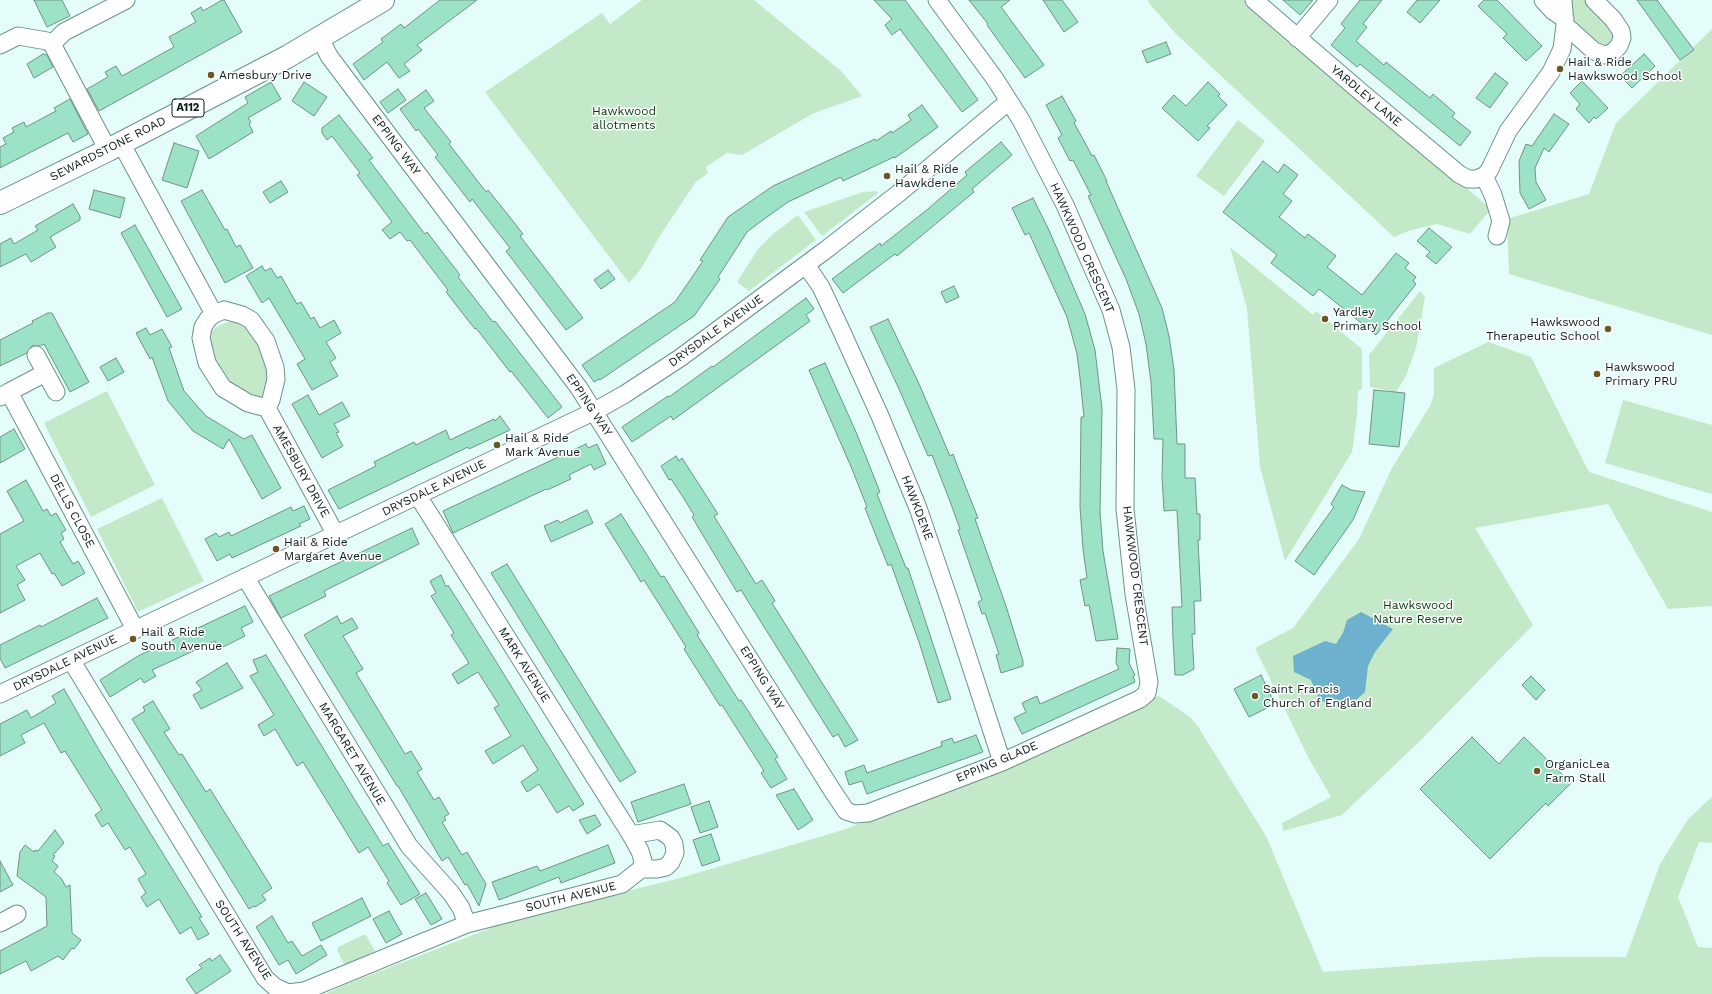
<!DOCTYPE html>
<html>
<head>
<meta charset="utf-8">
<style>
  body { margin:0 }
  canvas { display:block; background:#e4fdfa }
</style>
</head>
<body>
<canvas width="1712" height="994"></canvas>
<script>
const context = document.querySelector('canvas').getContext('2d');
context.lineJoin = 'round';
function paint(path, color) { context.fillStyle = color; context.fill(path, 'evenodd'); }
const poly = rows => new Path2D(rows.map(r => 'M' + r).join(''));
function trace(path, color, width, dash) { context.strokeStyle = color; context.lineWidth = width; context.lineCap = dash ? 'butt' : 'round'; context.setLineDash(dash || []); context.stroke(path); }
function drawText(font, color, halo, rows, align = 'center') {
  context.font = font + ' "Work Sans",sans-serif'; context.lineWidth = 3; context.setLineDash([]); context.textBaseline = 'middle'; context.strokeStyle = halo; context.fillStyle = color; for (const [text, x, y, turn = 0] of rows) {
    context.save(); context.translate(x, y); context.rotate((+turn || 0) * Math.PI / 180); context.textAlign = isNaN(turn) ? turn : align; if (halo) context.strokeText(text, 0, 0); context.fillText(text, 0, 0); context.restore();
  }
}
const green = poly([
  [642,0,754,0,841,71,862,96,812,114,742,155,727,153,706,167,708,173,695,183,661,234,641,269,629,283,485,92,602,13,610,24],
  [1148,0,1247,0,1491,209,1470,234,1437,224,1408,231,1394,237,1176,34,1149,3],
  [1571,0,1586,0,1604,17,1613,31,1613,39,1610,45,1605,48,1599,47,1572,21],
  [1712,29,1712,335,1509,274,1507,219,1589,194,1616,123],
  [1238,120,1265,141,1224,196,1196,176],
  [877,191,878,193,822,236,804,212,863,192],
  [798,215,816,240,749,291,737,282,758,249,773,234],
  [1230,247,1313,315,1316,311,1362,349,1362,389,1358,391,1357,415,1352,452,1285,561,1260,467,1247,309],
  [1420,291,1425,297,1416,348,1406,376,1396,392,1370,387,1369,355],
  [227,322,236,322,242,325,253,334,262,346,267,362,268,393,261,401,229,385,212,360,209,335,215,328],
  [1488,342,1531,357,1589,472,1712,512,1712,606,1668,609,1608,504,1475,528,1533,625,1421,740,1342,815,1283,831,1282,823,1331,797,1308,757,1255,648,1293,628,1359,539,1392,468,1431,404,1434,394,1434,368],
  [107,391,155,485,91,517,44,423],
  [1623,400,1712,425,1712,494,1605,463],
  [162,498,204,581,138,612,97,529],
  [1159,696,1190,717,1197,725,1266,836,1323,972,1534,957,1626,957,1660,864,1688,819,1712,797,1712,843,1699,842,1678,897,1698,947,1712,948,1712,994,325,994,347,984,514,919,680,878,843,830,1004,767],
  [363,935,366,935,375,951,347,965,344,964,337,950,338,947]
]);
const water = poly([
  [1361,612,1393,629,1375,652,1368,666,1365,692,1354,702,1332,709,1318,697,1311,680,1294,672,1293,656,1325,641,1336,644,1343,633,1347,620]
]);
const building = poly([
  [34,0,62,0,70,16,47,27,34,0],
  [222,0,224,0,242,32,99,111,87,89,108,77,105,72,116,66,122,76,174,47,169,37,196,22,191,13,201,7,203,11,222,0],
  [440,0,477,0,417,45,422,50,404,64,410,71,399,78,387,62,364,80,353,64,383,42,381,39,401,24,404,28,440,0],
  [874,0,905,0,944,52,978,100,962,112,900,29,892,35,885,25,892,19,874,0],
  [969,0,1010,0,1001,7,1044,65,1025,78,987,25,988,24,969,0],
  [1043,0,1062,0,1078,22,1064,32,1043,0],
  [1283,0,1313,0,1300,15,1283,0],
  [1360,0,1382,0,1363,24,1367,27,1356,41,1384,65,1386,62,1430,98,1433,94,1455,113,1452,117,1471,132,1460,146,1360,64,1357,67,1331,45,1345,28,1341,24,1360,0],
  [1417,0,1440,0,1420,23,1407,12,1417,0],
  [1484,0,1497,0,1542,46,1526,61,1503,38,1507,34,1478,6,1484,0],
  [1637,0,1657,0,1694,50,1680,60,1637,0],
  [1166,42,1171,54,1147,63,1142,51,1166,42],
  [43,54,47,55,53,67,34,78,27,64,43,54],
  [1644,54,1655,66,1632,88,1620,76,1644,54],
  [1495,73,1508,83,1490,108,1476,98,1495,73],
  [1582,81,1608,108,1596,119,1594,117,1589,123,1576,109,1580,104,1570,93,1582,81],
  [271,82,281,99,248,118,251,122,249,124,253,132,209,159,196,136,248,103,245,97,271,82],
  [304,82,327,97,314,116,292,101,304,82],
  [1208,82,1220,94,1218,96,1227,105,1207,126,1210,128,1198,141,1162,108,1174,95,1186,106,1208,82],
  [398,89,406,100,388,113,380,102,398,89],
  [426,90,434,101,424,108,451,142,449,144,486,192,488,190,505,211,523,234,520,236,583,318,566,330,506,251,510,248,472,199,470,202,435,157,438,155,418,129,416,131,400,109,426,90],
  [1062,96,1076,121,1074,123,1083,139,1092,156,1094,155,1107,181,1106,181,1162,308,1169,336,1174,370,1177,444,1185,444,1185,478,1195,478,1197,514,1200,514,1200,540,1198,540,1201,601,1194,601,1195,634,1192,634,1194,669,1183,675,1175,675,1173,638,1172,607,1182,607,1177,510,1164,511,1162,476,1163,439,1154,439,1151,382,1146,344,1139,314,1126,279,1088,196,1091,195,1073,160,1070,161,1058,138,1062,135,1046,105,1062,96],
  [70,99,88,134,73,142,68,133,0,168,0,147,6,144,3,138,14,132,12,128,24,122,26,127,56,111,54,108,70,99],
  [922,105,938,127,895,158,894,157,843,181,841,177,788,202,760,222,747,232,718,277,720,279,694,316,600,380,599,379,594,382,582,365,675,302,703,261,700,260,728,217,773,186,875,139,876,141,891,131,892,133,911,120,908,115,922,105],
  [1554,114,1569,124,1549,152,1544,148,1535,168,1536,182,1546,200,1529,209,1520,193,1519,161,1526,144,1532,146,1554,114],
  [339,115,373,158,369,160,415,221,425,234,427,232,460,275,458,277,493,322,495,321,562,407,548,418,511,371,510,372,476,328,475,329,467,319,446,292,448,290,410,240,407,241,400,232,390,239,382,230,392,222,357,175,360,173,332,136,327,140,322,133,322,128,339,115],
  [1001,142,1012,155,972,189,974,192,897,256,895,254,843,293,832,279,880,243,881,246,928,209,967,175,965,172,1001,142],
  [174,143,199,151,187,188,162,180,174,143],
  [1263,161,1278,173,1284,164,1298,175,1283,194,1292,201,1279,217,1305,238,1308,234,1336,256,1327,267,1362,295,1396,253,1409,263,1405,268,1416,277,1413,281,1416,284,1376,335,1319,289,1313,296,1271,263,1277,255,1223,212,1263,161],
  [281,181,288,192,270,203,263,192,281,181],
  [94,190,125,198,120,218,89,209,94,190],
  [202,190,225,230,227,229,236,247,240,245,253,268,225,283,181,201,202,190],
  [1033,198,1048,228,1085,314,1095,350,1102,409,1100,512,1103,551,1118,639,1096,641,1089,605,1085,606,1080,580,1087,578,1083,549,1080,507,1081,417,1084,417,1080,378,1077,354,1067,317,1029,233,1025,235,1012,208,1033,198],
  [73,204,80,216,80,220,50,237,56,247,31,262,26,254,0,267,0,244,11,238,14,244,38,230,35,226,73,204],
  [135,225,182,309,167,317,121,233,135,225],
  [1429,228,1452,247,1436,264,1426,256,1430,252,1417,241,1429,228],
  [262,266,265,271,271,268,277,278,281,276,297,304,301,302,311,319,314,317,320,328,334,320,341,333,326,342,336,358,330,362,338,376,312,390,297,364,305,359,288,330,269,298,262,303,246,276,262,266],
  [608,270,615,279,601,289,594,280,608,270],
  [954,286,959,297,946,303,941,292,954,286],
  [806,298,814,309,806,315,810,321,673,420,671,416,632,442,622,427,668,396,669,397,712,366,713,367,806,298],
  [48,313,52,313,89,382,70,392,44,344,40,346,32,346,27,353,0,366,0,340,33,323,32,321,48,313],
  [888,319,920,386,950,456,953,454,957,465,978,518,975,519,1006,606,1023,661,1023,666,1001,673,996,655,999,654,985,613,982,614,978,602,982,600,958,530,960,529,951,504,932,455,928,456,899,389,870,327,888,319],
  [146,328,150,335,162,329,172,347,169,348,184,391,206,416,244,439,252,435,281,488,262,499,229,439,223,449,193,431,168,401,152,357,150,359,136,333,146,328],
  [116,358,124,372,108,381,100,367,116,358],
  [825,363,856,432,880,492,877,494,906,568,908,568,951,699,938,703,919,642,891,564,888,566,865,508,867,507,852,469,809,370,825,363],
  [1374,390,1405,393,1399,447,1369,444,1374,390],
  [308,395,319,415,342,402,350,416,334,424,339,432,336,433,343,446,322,458,292,404,308,395],
  [500,416,510,430,469,449,468,447,339,509,328,490,376,466,374,462,414,442,416,445,446,430,450,440,494,419,495,421,500,416],
  [14,429,25,449,0,463,0,437,14,429],
  [586,444,588,448,597,444,606,464,594,470,591,464,569,475,571,479,547,490,546,489,453,533,443,511,586,444],
  [676,456,679,461,682,458,718,514,714,516,756,584,762,580,775,601,772,603,858,740,845,747,838,734,833,737,741,590,737,592,692,517,694,515,683,497,671,479,669,480,661,466,676,456],
  [26,480,43,511,47,509,51,516,56,513,66,530,61,533,64,539,60,542,73,564,78,561,85,573,62,586,54,573,52,574,40,553,16,566,25,580,17,585,25,600,0,613,0,534,24,521,7,491,26,480],
  [1342,485,1351,490,1365,492,1353,520,1314,575,1295,561,1334,507,1331,504,1342,485],
  [304,506,310,519,299,524,301,526,232,558,230,554,217,561,205,539,216,533,219,537,229,532,231,536,291,507,293,511,304,506],
  [587,510,593,523,551,542,544,526,558,520,560,523,587,510],
  [621,514,661,577,664,576,699,633,697,635,739,701,741,700,778,757,775,759,787,779,771,788,761,773,764,771,722,705,720,706,684,649,686,647,644,580,641,582,605,524,621,514],
  [412,528,419,544,324,591,326,596,281,618,269,596,412,528],
  [507,564,636,772,620,782,491,573,507,564],
  [441,575,446,587,448,585,492,655,584,804,573,811,569,806,557,813,539,784,527,792,521,782,538,770,523,745,493,764,485,751,511,736,494,708,499,705,478,672,458,684,452,674,469,663,451,635,454,633,431,596,436,593,430,581,441,575],
  [97,598,108,618,5,668,0,658,0,645,40,625,41,627,97,598],
  [245,606,253,622,241,628,245,636,219,649,215,641,152,670,156,676,144,683,141,678,110,697,100,680,138,656,245,606],
  [337,616,341,624,352,618,358,628,343,636,363,669,356,673,405,754,411,751,422,769,417,772,434,800,439,797,449,814,444,817,446,820,442,822,462,855,467,852,486,884,479,906,467,884,465,885,448,857,442,861,398,786,397,786,304,635,337,616],
  [1117,648,1130,649,1129,663,1135,675,1133,676,1135,682,1022,734,1014,718,1026,712,1022,703,1037,696,1040,704,1119,669,1116,663,1117,648],
  [266,655,383,846,388,843,420,894,401,905,387,883,389,881,368,847,359,853,303,762,297,766,275,729,264,736,258,725,274,715,250,676,258,672,253,660,266,655],
  [227,663,243,688,201,709,193,695,202,690,196,682,227,663],
  [1261,675,1275,704,1249,717,1234,689,1261,675],
  [1531,676,1545,690,1536,700,1522,685,1531,676],
  [64,689,99,750,202,917,199,918,209,934,198,940,191,927,180,934,159,899,147,907,141,897,146,893,138,879,146,874,130,847,125,850,108,823,102,827,95,815,102,810,65,751,61,753,44,723,21,735,25,743,0,756,0,724,27,710,31,718,56,703,52,696,64,689],
  [153,701,170,729,164,732,179,755,182,754,206,792,210,789,272,888,262,895,266,900,255,907,254,906,249,909,132,719,145,711,143,707,153,701],
  [976,735,983,752,867,794,862,781,849,785,845,772,864,765,867,773,942,746,941,742,952,738,954,743,976,735],
  [1472,737,1499,764,1524,737,1571,783,1548,806,1546,803,1490,859,1420,789,1472,737],
  [684,784,691,804,638,822,631,802,684,784],
  [794,789,813,820,798,830,776,795,794,789],
  [709,801,718,827,700,833,691,807,709,801],
  [595,815,601,825,587,834,579,820,595,815],
  [55,830,64,843,53,855,55,856,52,861,58,866,54,872,61,878,66,887,70,885,72,933,81,940,74,949,72,948,63,960,58,956,31,971,26,961,0,974,0,951,47,926,46,897,17,876,20,852,25,845,34,852,35,850,38,851,55,830],
  [711,834,720,860,702,866,693,840,711,834],
  [608,845,615,863,561,883,559,877,499,900,492,882,537,866,540,871,548,868,608,845],
  [0,861,13,885,0,892,0,861],
  [426,893,442,919,431,925,415,899,426,893],
  [362,898,371,916,321,941,312,923,362,898],
  [389,911,402,934,386,943,373,919,389,911],
  [272,916,288,943,292,941,302,956,321,945,327,955,296,974,288,960,279,965,256,927,272,916],
  [220,955,231,971,196,994,186,979,202,968,199,965,210,958,212,961,220,955]
]);
const minor = poly([
  [1254,0,1361,92,1459,174,1468,179,1476,179,1484,176,1489,171,1508,131,1551,72,1562,49,1565,25,1563,0],
  [1543,0,1553,11,1565,19],
  [1565,25,1594,51,1604,55,1612,53,1619,46,1622,38,1621,31,1613,19,1594,0],
  [320,38,329,56,579,388,832,790,846,811,855,814,868,813,1002,762,1140,699,1147,693,1149,682,1134,594,1125,509,1126,389,1121,347,1111,310,1065,205,1021,120,995,79,937,0],
  [1297,38,1329,0],
  [52,44,108,150],
  [52,44,64,32,126,0],
  [0,45,18,36,47,41,52,44],
  [121,143,214,314],
  [1484,176,1493,195,1501,221,1497,236],
  [806,265,821,287,842,332,880,416,918,508,952,608,1002,762],
  [224,310,242,315,251,320,266,341,275,367,276,379,271,400,267,408,248,403,223,388,207,363,201,338,203,327,208,319,214,314,224,310],
  [36,355,56,392],
  [9,392,45,373],
  [0,397,9,392,135,629],
  [267,408,336,535],
  [418,496,631,835,640,851,643,861,641,869],
  [245,577,409,846,451,893,461,908,467,924],
  [71,660,265,978,275,987,288,993,304,991,467,924,622,884,641,869],
  [0,694,595,411,625,394,680,358,827,249,899,193,1009,101],
  [631,835,660,830,671,838,674,844,675,853,671,862,666,867,657,869,641,869],
  [0,923,17,914]
]);
const major = poly([
  [0,203,108,150,287,57,383,0]
]);
const markers = [
  [1560,69,4,"#695725"],
  [211,75,4,"#695725"],
  [887,176,4,"#695725"],
  [1325,319,4,"#695725"],
  [1608,329,4,"#695725"],
  [1597,374,4,"#695725"],
  [497,445,4,"#695725"],
  [276,549,4,"#695725"],
  [133,639,4,"#695725"],
  [1255,696,4,"#695725"],
  [1537,771,4,"#695725"]
];
const shields = [
  [188,108,32]
];
const shieldNames = [
  ["A112",188,108]
];
const poiNames = [
  ["Hail & Ride",1568,62],
  ["Hawkswood School",1568,76],
  ["Amesbury Drive",219,75],
  ["Hail & Ride",895,169],
  ["Hawkdene",895,183],
  ["Yardley",1333,312],
  ["Primary School",1333,326],
  ["Hawkswood",1600,322,"right"],
  ["Therapeutic School",1600,336,"right"],
  ["Hawkswood",1605,367],
  ["Primary PRU",1605,381],
  ["Hail & Ride",505,438],
  ["Mark Avenue",505,452],
  ["Hail & Ride",284,542],
  ["Margaret Avenue",284,556],
  ["Hail & Ride",141,632],
  ["South Avenue",141,646],
  ["Saint Francis",1263,689],
  ["Church of England",1263,703],
  ["OrganicLea",1545,764],
  ["Farm Stall",1545,778]
];
const streetNames = [
  ["YARDLEY LANE",1366,96,40],
  ["EPPING WAY",396,145,53],
  ["SEWARDSTONE ROAD",108,149,-27],
  ["HAWKWOOD CRESCENT",1082,248,66],
  ["DRYSDALE AVENUE",716,331,-36],
  ["EPPING WAY",589,405,56],
  ["AMESBURY DRIVE",301,471,61],
  ["DRYSDALE AVENUE",434,488,-26],
  ["HAWKDENE",917,508,69],
  ["DELLS CLOSE",72,511,62],
  ["HAWKWOOD CRESCENT",1135,576,83],
  ["DRYSDALE AVENUE",65,663,-26],
  ["MARK AVENUE",524,665,58],
  ["EPPING WAY",762,678,58],
  ["MARGARET AVENUE",352,754,59],
  ["EPPING GLADE",997,762,-23],
  ["SOUTH AVENUE",571,897,-14],
  ["SOUTH AVENUE",243,940,57]
];
const parkNames = [
  ["Hawkwood",624,111],
  ["allotments",624,125],
  ["Hawkswood",1418,605],
  ["Nature Reserve",1418,619]
];
paint(green, '#c4e9c8');
paint(water, '#6db1ce');
paint(building, '#9ce2c6');
trace(building, '#709384', 1);
trace(minor, '#6a918c', 19);
trace(major, '#6a918c', 24);
trace(minor, '#fff', 17);
trace(major, '#fff', 22);
for (const [x, y, r, color] of markers) { const dot = new Path2D(); dot.arc(x, y, r, 0, 2 * Math.PI); context.fillStyle = color; context.fill(dot); trace(dot, '#fff', 1.5); }
for (const [x, y, w] of shields) { const box = new Path2D(); box.roundRect(x - w / 2, y - 9, w, 18, 3); context.fillStyle = '#fff'; context.fill(box); trace(box, '#0c1c1b', 1); }
drawText('bold 11px', '#0c1c1b', null, shieldNames);
drawText('12px', '#0c1c1b', '#fff', poiNames, 'left');
drawText('12px', '#0c1c1b', '#fff', streetNames);
drawText('12px', '#003910', '#fff', parkNames);
</script>
</body>
</html>
